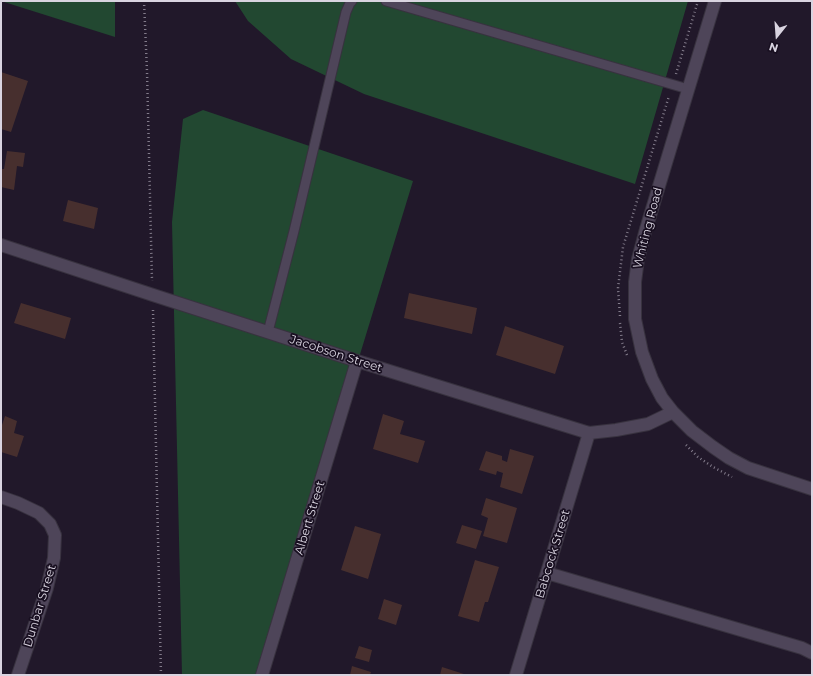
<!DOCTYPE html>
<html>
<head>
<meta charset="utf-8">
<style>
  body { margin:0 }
  #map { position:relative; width:813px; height:676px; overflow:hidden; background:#21182a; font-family:Montserrat,sans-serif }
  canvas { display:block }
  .frame { position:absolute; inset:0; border:2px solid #d9d4e0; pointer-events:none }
  .north { position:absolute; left:757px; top:16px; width:40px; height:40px; -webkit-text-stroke:3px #180f20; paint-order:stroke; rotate:197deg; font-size:11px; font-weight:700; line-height:16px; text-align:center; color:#d9d4e0 }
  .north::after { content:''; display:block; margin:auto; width:14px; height:18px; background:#d9d4e0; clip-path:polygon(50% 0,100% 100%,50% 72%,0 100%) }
</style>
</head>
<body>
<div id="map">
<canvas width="813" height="676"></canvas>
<div class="frame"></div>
<div class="north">N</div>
</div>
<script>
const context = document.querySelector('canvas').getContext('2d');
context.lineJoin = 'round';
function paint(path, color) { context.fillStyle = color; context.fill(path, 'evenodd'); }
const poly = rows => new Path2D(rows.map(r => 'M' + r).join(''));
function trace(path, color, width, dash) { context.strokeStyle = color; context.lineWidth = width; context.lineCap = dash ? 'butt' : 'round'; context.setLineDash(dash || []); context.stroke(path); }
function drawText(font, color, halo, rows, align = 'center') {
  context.font = font + ' Montserrat,sans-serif'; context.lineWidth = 3.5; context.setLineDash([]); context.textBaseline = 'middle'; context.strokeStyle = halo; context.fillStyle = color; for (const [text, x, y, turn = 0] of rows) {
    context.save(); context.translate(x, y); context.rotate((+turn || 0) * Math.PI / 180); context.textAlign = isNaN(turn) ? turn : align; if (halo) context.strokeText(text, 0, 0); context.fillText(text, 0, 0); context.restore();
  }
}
const green = poly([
  [1,1,115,1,115,37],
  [235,1,688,1,635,184,364,94,291,59,248,21],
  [203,110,413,181,262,675,182,675,172,222,183,119]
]);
const building = poly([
  [1,72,28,81,11,132,1,129],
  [7,151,25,153,23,167,17,166,14,190,1,187,1,169,4,169],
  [68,200,98,208,94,229,63,221],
  [409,293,477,308,472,334,404,318],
  [21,303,71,318,65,339,14,323],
  [505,326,564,346,555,374,496,355],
  [383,414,404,421,400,434,425,441,418,463,373,449],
  [5,416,17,421,14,433,24,436,17,457,1,452,1,428],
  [510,449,534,456,522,494,500,487,503,473,497,471,496,475,479,470,486,451,502,456,502,460,507,462],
  [486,498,517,508,507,543,483,536,488,518,481,515],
  [462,525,482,531,476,549,456,543],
  [355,526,381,534,368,579,341,570],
  [475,560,499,567,488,602,485,602,479,622,458,616],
  [384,599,402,605,396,625,378,619],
  [359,646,372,650,369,662,355,658],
  [352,666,371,672,370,675,350,675],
  [442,667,467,675,440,675]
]);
const path = poly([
  [144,1,147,71,152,281],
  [676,74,698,1],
  [153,310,161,675],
  [620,316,618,288,623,247,669,96],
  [620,323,622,342,627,355],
  [686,445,698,457,713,467,732,477]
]);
const lane = poly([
  [386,1,688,89],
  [268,332,294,231,346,12,350,3,352,1]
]);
const street = poly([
  [715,1,646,229,638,259,635,282,635,319,642,352,652,379,662,398,673,412,692,431,713,447,729,458,748,468,812,489],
  [1,245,153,295,357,361,589,433,616,430,648,424,673,412],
  [1,497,18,503,39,513,50,524,55,535,54,558,47,588,18,675],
  [547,573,802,648,812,653],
  [262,675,357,361],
  [516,675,589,433]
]);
const streetNames = [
  ["Whiting Road",648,228,-75],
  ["Jacobson Street",336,354,18],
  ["Albert Street",310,518,-73],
  ["Babcock Street",553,554,-73],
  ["Dunbar Street",40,606,-73]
];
paint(green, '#224831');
paint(building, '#472f2e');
trace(lane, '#38323f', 11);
trace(street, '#38323f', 14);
trace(path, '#837c8b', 2.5, [1, 3]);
trace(lane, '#4e4559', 9);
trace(street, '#4e4559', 12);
drawText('12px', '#d9d4e0', '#180f20', streetNames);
</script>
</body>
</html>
